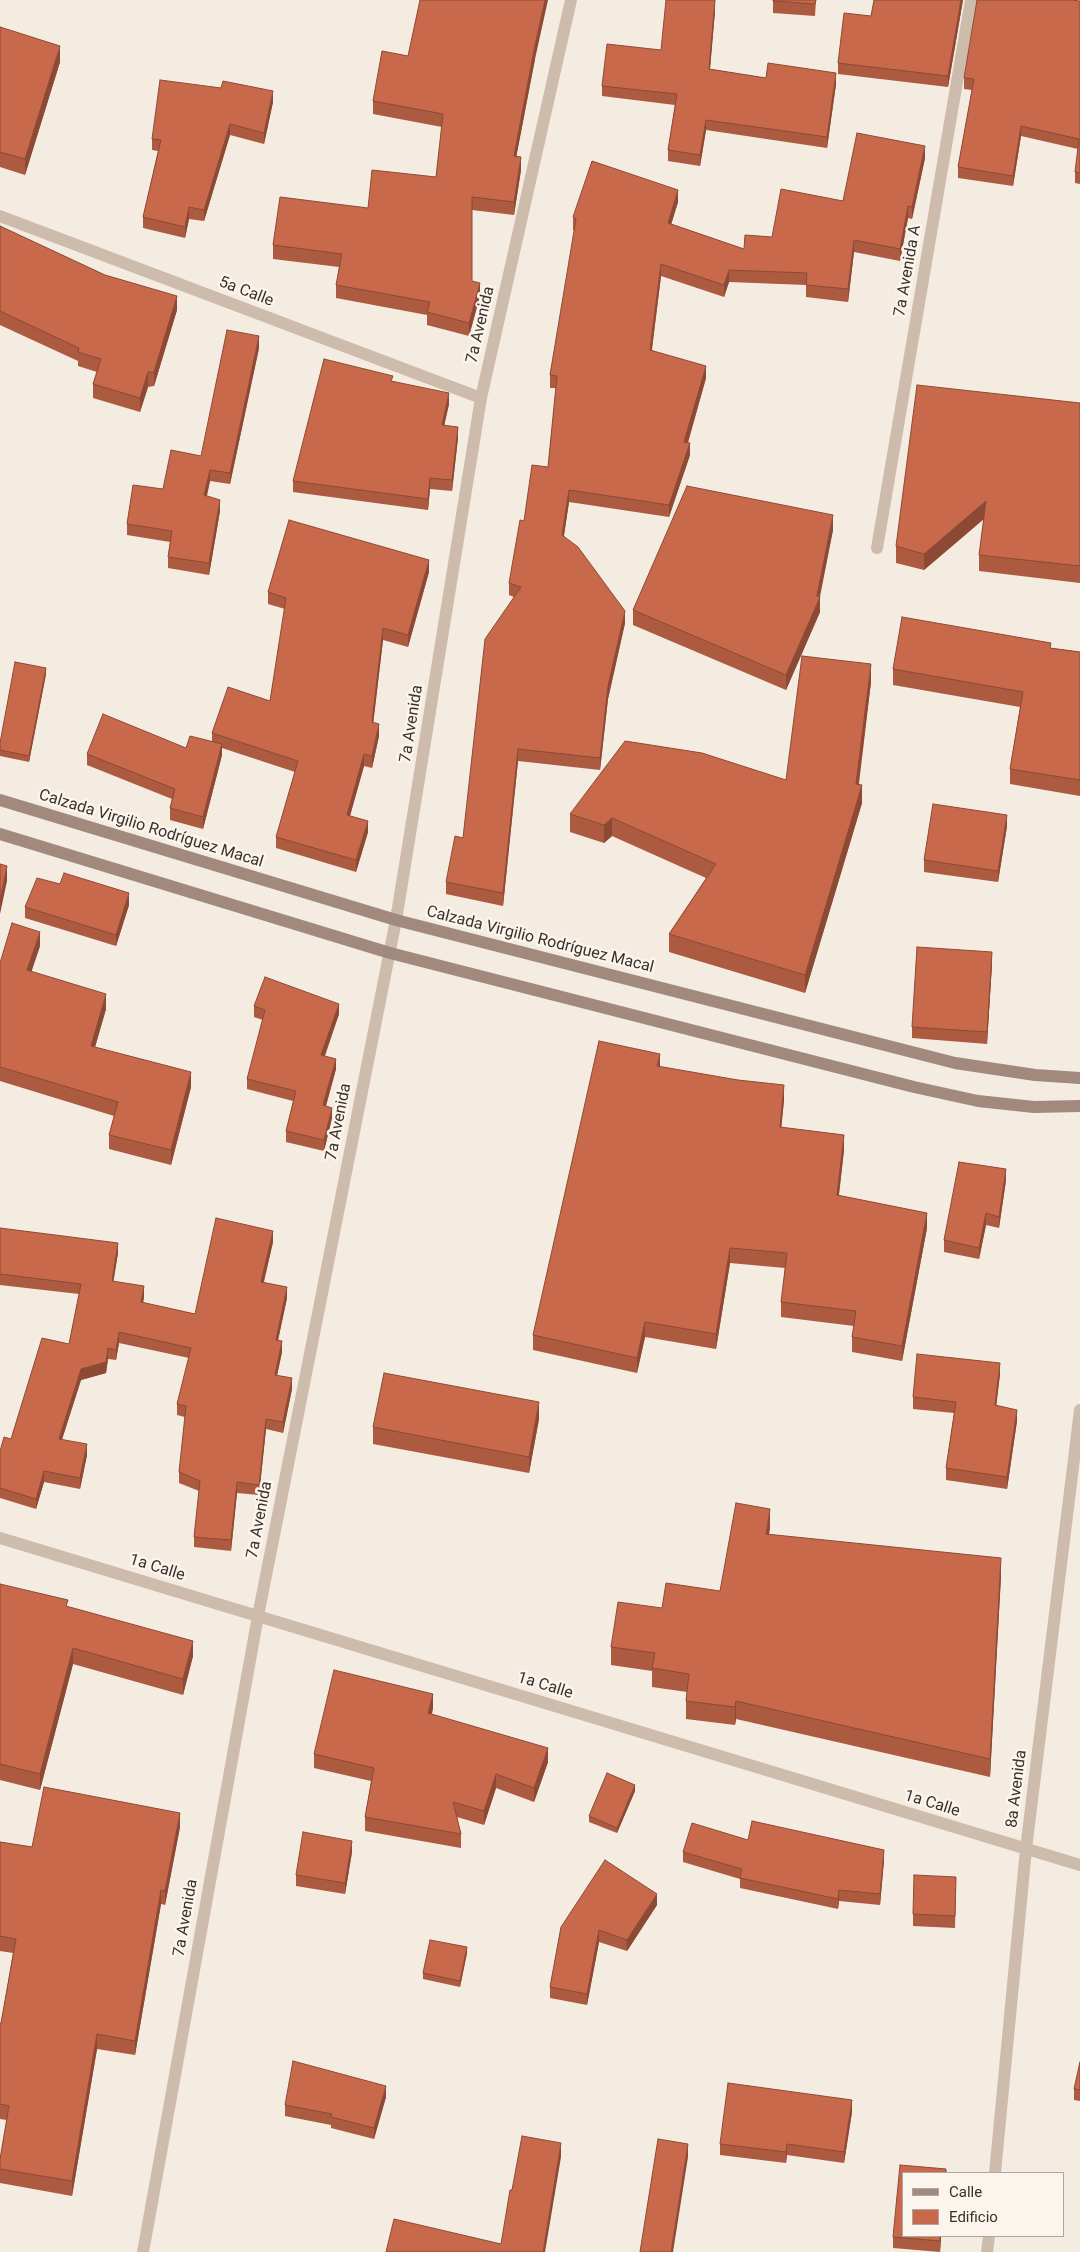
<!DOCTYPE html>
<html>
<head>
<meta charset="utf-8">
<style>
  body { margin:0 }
  #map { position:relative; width:1080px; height:2252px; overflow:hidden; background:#f4ebe1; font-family:Roboto,sans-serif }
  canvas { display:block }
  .legend { position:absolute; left:902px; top:2172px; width:162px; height:65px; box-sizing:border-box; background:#fbf5ee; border:1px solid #aea6a0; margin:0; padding:6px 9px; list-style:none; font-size:15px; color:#3b302b }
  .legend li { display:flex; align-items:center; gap:10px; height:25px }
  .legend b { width:25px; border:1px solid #aea6a0 }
</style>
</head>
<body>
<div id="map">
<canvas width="1080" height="2252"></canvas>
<ul class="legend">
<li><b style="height:6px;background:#a18a7d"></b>Calle</li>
<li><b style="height:14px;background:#c8694b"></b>Edificio</li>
</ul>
</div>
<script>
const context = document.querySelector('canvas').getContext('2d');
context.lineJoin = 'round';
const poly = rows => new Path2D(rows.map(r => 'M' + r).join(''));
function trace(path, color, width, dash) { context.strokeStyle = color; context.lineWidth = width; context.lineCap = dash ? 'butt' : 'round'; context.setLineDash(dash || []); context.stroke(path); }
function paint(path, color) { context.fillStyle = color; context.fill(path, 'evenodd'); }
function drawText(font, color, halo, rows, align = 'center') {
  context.font = font + ' Roboto,sans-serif'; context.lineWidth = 5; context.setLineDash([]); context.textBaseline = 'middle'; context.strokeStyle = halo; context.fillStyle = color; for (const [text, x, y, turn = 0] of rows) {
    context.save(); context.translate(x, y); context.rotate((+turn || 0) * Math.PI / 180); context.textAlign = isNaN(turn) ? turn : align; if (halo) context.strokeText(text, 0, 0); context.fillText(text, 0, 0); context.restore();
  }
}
const street = poly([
  [0,216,481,398],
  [877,548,971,0],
  [0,1538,1080,1865],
  [995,2173,1026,1849,1080,1410],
  [143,2252,258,1616,396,920,481,398,571,0],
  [987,2252,989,2236]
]);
const secondary = poly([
  [0,800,396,920,955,1063,1035,1075,1080,1078],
  [0,834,390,953,914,1087,978,1101,1034,1107,1080,1106]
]);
const wall = poly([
  [773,0,816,0,815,16,773,13],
  [963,0,948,87,838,74,838,63,871,16],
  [1080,1,1080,184,1075,183,1075,172,1078,149,1021,136,1013,186,958,178,958,167,972,90,964,89,964,78],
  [715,11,710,69,766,78,836,84,827,148,706,130,700,166,668,161,668,150,675,105,602,96,602,86,661,50],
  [0,27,60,62,25,175,0,167],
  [408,56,535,59,516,157,521,170,514,215,472,210,472,281,480,296,469,336,427,325,427,315,336,298,336,285,339,267,273,259,273,245,368,208,436,177,442,127,373,114,373,101],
  [273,102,264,144,230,135,204,221,189,219,185,238,143,228,143,217,158,151,152,150,152,139],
  [925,158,912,219,908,218,900,261,854,252,848,302,806,297,806,285,729,282,724,297,661,276,652,350,706,378,688,443,690,455,669,517,569,502,564,536,625,623,608,699,600,770,518,761,503,906,446,894,446,882,463,838,514,597,509,595,509,583,524,521,548,467,556,388,550,388,550,375,575,230,573,230,573,217,678,202,671,224,744,249,772,237],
  [0,226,177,310,154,386,148,387,140,412,93,398,93,384,97,372,78,366,78,361,0,325],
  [259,348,230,484,210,481,207,496,220,511,209,575,168,568,168,557,170,542,127,535,127,524,163,489,201,456],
  [393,381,449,404,444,425,458,438,452,491,430,489,428,510,293,492,293,481],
  [1080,403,1080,583,979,571,979,555,984,519,924,570,896,563,896,546],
  [833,530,820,597,820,612,786,690,633,625,633,610],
  [429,572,408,647,383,640,373,723,379,736,372,768,364,766,350,816,368,832,356,872,276,848,276,837,295,772,222,748,222,755,203,829,170,820,170,808,172,799,87,765,87,754,186,748,212,741,212,733,270,701,285,609,268,604,268,592],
  [1051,648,1080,652,1080,796,1010,784,1010,769,1020,707,893,685,893,669],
  [46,674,29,762,0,756,0,743],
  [871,682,859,784,862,803,805,993,669,952,669,934,706,878,612,836,604,843,570,832,570,814,786,780],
  [1007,826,998,882,924,872,924,860],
  [60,884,129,905,116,946,25,918,25,907],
  [40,946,31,972,106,1009,95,1047,191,1087,171,1165,109,1149,109,1135,114,1116,0,1081,0,963],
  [992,964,987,1044,912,1038,912,1027],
  [254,1006,339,1014,325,1056,336,1069,326,1106,332,1118,324,1151,286,1142,286,1131,293,1101,247,1089,247,1079,263,1020,254,1017],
  [660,1067,784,1100,781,1127,844,1150,839,1195,927,1228,902,1361,852,1352,852,1337,854,1326,781,1317,781,1302,785,1268,730,1263,716,1349,645,1337,637,1373,533,1350,533,1335],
  [1006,1180,999,1228,986,1225,979,1259,944,1252,944,1240],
  [0,1228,118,1253,113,1281,144,1297,143,1303,195,1314,273,1242,264,1282,287,1298,278,1340,282,1352,277,1375,292,1389,283,1433,266,1429,259,1495,237,1493,231,1551,194,1547,194,1537,199,1491,179,1483,179,1472,185,1417,177,1415,177,1404,189,1358,119,1343,116,1360,108,1359,106,1373,81,1380,62,1439,87,1455,80,1489,44,1482,36,1509,0,1498,0,1451,11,1439,69,1344,79,1294,0,1285],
  [1000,1374,996,1406,1017,1421,1007,1489,946,1480,946,1468,954,1413,913,1409,913,1397],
  [539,1419,529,1473,373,1444,373,1427],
  [770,1527,769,1535,1001,1576,990,1777,736,1719,735,1725,686,1719,686,1701,687,1692,652,1687,652,1671,611,1665,611,1647,662,1608,720,1591],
  [0,1584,68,1607,193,1656,183,1695,73,1664,40,1790,0,1780],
  [433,1708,432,1714,548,1762,534,1802,496,1788,484,1825,457,1817,461,1834,461,1848,365,1831,365,1817,371,1781,314,1768,314,1754],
  [635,1791,617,1833,589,1822,589,1816],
  [180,1827,165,1905,161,1904,135,2055,97,2049,72,2196,0,2183,0,2159,7,2120,0,2119,0,2023,1,2023,13,1953,0,1951,0,1842,32,1847],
  [748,1840,884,1860,880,1905,839,1901,838,1909,740,1888,740,1879,683,1862,683,1852],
  [352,1852,345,1894,296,1886,296,1875],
  [956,1888,955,1928,913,1926,913,1914],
  [657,1905,627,1951,599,1942,587,2005,550,1998,550,1987,561,1927],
  [467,1953,460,1987,423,1979,423,1973],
  [1080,2062,1080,2101,1074,2100,1074,2089],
  [386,2097,374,2139,331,2128,331,2125,285,2116,285,2105],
  [852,2112,844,2163,787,2155,786,2163,720,2155,720,2144],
  [946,2173,940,2252,893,2248,893,2237]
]);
const shadedWall = poly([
  [545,0,548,0,535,59,514,169,514,156,535,45],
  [715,0,715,11,709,80,709,69],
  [961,0,963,0,948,87,948,76],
  [60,46,60,62,25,175,25,159],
  [836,73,836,84,827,148,827,137],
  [273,91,273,102,264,144,264,133],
  [706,120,706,130,700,166,700,155],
  [230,124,230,135,204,221,204,210],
  [1021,126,1021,136,1013,186,1013,176],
  [925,146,925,158,912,219,912,207],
  [521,157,521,170,514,215,514,202],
  [678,190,678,202,668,235,668,223],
  [908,206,908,218,900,261,900,249],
  [189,207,189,219,185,238,185,227],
  [854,240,854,252,848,302,848,289],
  [661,264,661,276,650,362,650,350],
  [729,270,729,282,724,297,724,285],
  [480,283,480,296,469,336,469,323],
  [177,296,177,310,154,386,154,372],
  [259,336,259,348,230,484,230,473],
  [706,366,706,378,684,455,684,442],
  [148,372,148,387,140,412,140,398],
  [449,393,449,404,442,436,442,425],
  [458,427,458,438,452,491,452,480],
  [690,443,690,455,669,517,669,505],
  [210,470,210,481,204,506,204,495],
  [430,478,430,489,428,510,428,499],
  [569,490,569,502,562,547,562,535],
  [220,500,220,511,209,575,209,563],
  [986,501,986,517,924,570,924,554],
  [833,515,833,530,819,598,820,597,820,612,786,690,786,675,817,596],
  [429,560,429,572,408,647,408,635],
  [625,611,625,623,608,699,600,770,600,758,608,686],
  [383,628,383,640,372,734,372,722],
  [871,664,871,682,856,802,856,784],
  [46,668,46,674,29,762,29,756],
  [379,724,379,736,372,768,372,756],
  [222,744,222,755,203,829,203,817],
  [518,749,518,761,503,906,503,893],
  [364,754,364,766,347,826,347,815],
  [862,785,862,803,805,993,805,975],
  [1007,815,1007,826,998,882,998,871],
  [612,818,612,836,604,843,604,825],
  [368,821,368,832,356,872,356,860],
  [7,866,7,881,0,914,0,900],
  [129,893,129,905,116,946,116,935],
  [40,932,40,946,27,985,27,970],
  [992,952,992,964,987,1044,987,1032],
  [106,994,106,1009,91,1061,91,1046],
  [339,1004,339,1014,321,1065,321,1055],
  [660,1054,660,1069,657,1066],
  [336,1059,336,1069,323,1116,323,1105],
  [191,1072,191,1087,171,1165,171,1150],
  [784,1085,784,1100,780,1142,780,1127],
  [332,1108,332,1118,324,1151,324,1140],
  [844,1135,844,1150,837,1210,837,1195],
  [1006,1169,1006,1180,999,1228,999,1217],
  [927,1213,927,1228,902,1361,902,1346],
  [986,1213,986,1225,979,1259,979,1248],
  [273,1231,273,1242,261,1292,261,1282],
  [118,1243,118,1253,112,1291,112,1281],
  [730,1248,730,1263,716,1349,716,1334],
  [144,1286,144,1297,141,1313,141,1302],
  [287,1287,287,1298,276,1350,276,1340],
  [645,1322,645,1337,637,1373,637,1358],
  [119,1332,119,1343,116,1360,116,1350],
  [282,1341,282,1352,275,1385,275,1375],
  [108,1348,108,1359,106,1373,81,1380,59,1449,59,1439,81,1369],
  [1000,1363,1000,1374,995,1417,995,1405],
  [292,1378,292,1389,283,1433,283,1422],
  [539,1402,539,1419,529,1473,529,1457],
  [1017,1410,1017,1421,1007,1489,1007,1477],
  [266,1419,266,1429,259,1495,259,1485],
  [87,1444,87,1455,80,1489,80,1478],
  [44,1471,44,1482,36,1509,36,1499],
  [237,1482,237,1493,231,1551,231,1540],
  [770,1509,770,1527,766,1553,766,1534],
  [1001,1558,1001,1576,990,1777,990,1759],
  [193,1641,193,1656,183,1695,183,1679],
  [73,1648,73,1664,40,1790,40,1774],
  [433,1694,433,1708,428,1728,428,1713],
  [736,1701,736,1719,735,1725,735,1707],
  [548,1748,548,1762,534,1802,534,1788],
  [496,1774,496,1788,484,1825,484,1811],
  [635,1785,635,1791,617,1833,617,1828],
  [180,1813,180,1827,165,1905,165,1891],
  [352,1841,352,1852,345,1894,345,1883],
  [884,1850,884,1860,880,1905,880,1894],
  [161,1890,161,1904,135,2055,135,2041],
  [839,1890,839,1901,838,1909,838,1899],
  [657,1894,657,1905,627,1951,627,1940],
  [599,1930,599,1942,587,2005,587,1994],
  [467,1947,467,1953,460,1987,460,1981],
  [97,2034,97,2049,72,2196,72,2181],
  [386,2086,386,2097,374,2139,374,2128],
  [852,2100,852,2112,844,2163,844,2152],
  [561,2143,561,2157,545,2252,543,2252],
  [688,2144,688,2157,673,2252,671,2252],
  [787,2144,787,2155,786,2163,786,2152],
  [940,2236,941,2236,940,2252]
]);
const building = poly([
  [420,0,545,0,535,45,514,156,521,157,514,202,472,197,472,281,480,283,469,323,427,312,430,302,336,285,342,254,273,245,280,197,368,208,372,170,436,177,443,114,373,101,382,51,408,56,420,0],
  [666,0,715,0,709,69,766,78,768,63,836,73,827,137,706,120,700,155,668,150,677,94,602,86,607,44,661,50,666,0],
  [773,0,816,0,815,4,773,1,773,0],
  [874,0,961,0,948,76,838,63,844,13,871,16,874,0],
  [977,0,1071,0,1080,1,1080,173,1075,172,1079,139,1021,126,1013,176,958,167,974,79,964,78,977,0],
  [0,27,60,46,25,159,0,152,0,27],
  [160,80,221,88,223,81,273,91,264,133,230,124,204,210,189,207,185,227,143,217,161,140,152,139,160,80],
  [857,133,925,146,912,207,908,206,900,249,854,240,848,289,806,285,807,273,729,270,724,285,661,264,650,350,706,366,684,442,690,443,669,505,569,490,562,535,578,547,625,611,608,686,600,758,518,749,503,893,446,882,455,836,463,838,485,639,521,587,509,583,520,520,524,521,532,465,548,467,557,376,550,375,576,219,573,217,592,161,678,190,668,223,744,249,745,235,772,237,781,189,843,201,857,133],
  [0,226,105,275,177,296,154,372,148,372,140,398,93,384,101,359,78,352,79,348,0,311,0,226],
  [227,330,259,336,230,473,210,470,204,495,220,500,209,563,168,557,172,531,127,524,133,485,163,489,171,450,201,456,227,330],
  [324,359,393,376,391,381,449,393,442,425,458,427,452,480,430,478,428,499,293,481,324,359],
  [917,385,1080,403,1080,566,979,555,986,501,924,554,896,546,917,385],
  [687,486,833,515,817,596,820,597,786,675,633,610,687,486],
  [289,520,429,560,408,635,383,628,372,722,379,724,372,756,364,754,347,815,368,821,356,860,276,837,298,761,212,733,228,687,270,701,286,598,268,592,289,520],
  [902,617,1051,643,1050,648,1080,652,1080,780,1010,769,1023,692,893,669,902,617],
  [802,656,871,664,856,784,862,785,805,975,669,934,716,864,612,818,604,825,570,814,625,741,702,753,786,780,802,656],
  [15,662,46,668,29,756,0,750,0,743,15,662],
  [103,714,186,748,190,736,222,744,203,817,170,808,175,789,87,754,103,714],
  [933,804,1007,815,998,871,924,860,933,804],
  [0,864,7,866,0,900,0,864],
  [64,873,129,893,116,935,25,907,37,878,60,884,64,873],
  [12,923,40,932,27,970,106,994,91,1046,191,1072,171,1150,109,1135,118,1102,0,1067,0,963,12,923],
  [917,947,992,952,987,1032,912,1027,917,947],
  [265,977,339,1004,321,1055,336,1059,323,1105,332,1108,324,1140,286,1131,296,1091,247,1079,265,1010,254,1006,265,977],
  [599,1041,660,1054,657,1066,738,1080,784,1085,780,1127,844,1135,837,1195,927,1213,902,1346,852,1337,856,1311,781,1302,787,1253,730,1248,716,1334,645,1322,637,1358,533,1335,599,1041],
  [959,1162,1006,1169,999,1217,986,1213,979,1248,944,1240,959,1162],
  [216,1218,273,1231,261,1282,287,1287,276,1340,282,1341,275,1375,292,1378,283,1422,266,1419,259,1485,237,1482,231,1540,194,1537,200,1481,179,1472,186,1406,177,1404,191,1348,119,1332,116,1350,108,1348,106,1362,81,1369,59,1439,87,1444,80,1478,44,1471,36,1499,0,1488,0,1451,4,1437,11,1439,42,1338,69,1344,81,1284,0,1274,0,1228,118,1243,112,1281,144,1286,141,1302,195,1314,216,1218],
  [917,1354,1000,1363,995,1405,1017,1410,1007,1477,946,1468,956,1402,913,1397,917,1354],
  [384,1373,539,1402,529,1457,373,1427,384,1373],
  [736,1503,770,1509,766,1534,1001,1558,990,1759,736,1701,735,1707,686,1701,689,1674,652,1668,655,1653,611,1647,618,1602,662,1608,666,1583,720,1591,736,1503],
  [0,1584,68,1600,66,1606,193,1641,183,1679,73,1648,40,1774,0,1764,0,1584],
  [334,1670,433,1694,428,1713,548,1748,534,1788,496,1774,484,1811,453,1802,461,1834,365,1817,374,1768,314,1754,334,1670],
  [607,1773,635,1785,617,1828,589,1816,607,1773],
  [44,1787,180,1813,165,1891,161,1890,135,2041,97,2034,72,2181,0,2169,0,2159,9,2106,0,2104,0,2023,1,2023,16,1939,0,1936,0,1842,32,1847,44,1787],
  [752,1821,884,1850,880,1894,839,1890,838,1899,740,1878,742,1869,683,1852,692,1823,748,1840,752,1821],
  [303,1832,352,1841,345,1883,296,1875,303,1832],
  [605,1860,657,1894,627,1940,599,1930,587,1994,550,1987,561,1927,605,1860],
  [914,1875,956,1877,955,1916,913,1914,914,1875],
  [430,1940,467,1947,460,1981,423,1973,430,1940],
  [293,2061,386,2086,374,2128,331,2117,332,2114,285,2105,293,2061],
  [1080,2062,1080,2090,1074,2089,1080,2062],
  [728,2083,852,2100,844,2152,787,2144,786,2152,720,2144,728,2083],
  [522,2136,561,2143,543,2252,386,2252,394,2219,501,2244,510,2190,512,2190,522,2136],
  [658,2139,688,2144,671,2252,640,2252,658,2139],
  [900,2165,946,2169,946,2173,904,2173,904,2236,940,2236,940,2241,893,2237,900,2165]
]);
const streetNames = [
  ["7a Avenida A",908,271,-80],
  ["5a Calle",246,292,21],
  ["7a Avenida",481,325,-77],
  ["7a Avenida",412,724,-81],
  ["Calzada Virgilio Rodríguez Macal",151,829,17],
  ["Calzada Virgilio Rodríguez Macal",540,940,14],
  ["7a Avenida",339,1122,-79],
  ["7a Avenida",260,1520,-79],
  ["1a Calle",157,1568,17],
  ["1a Calle",545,1686,17],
  ["8a Avenida",1017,1789,-83],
  ["1a Calle",932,1804,17],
  ["7a Avenida",186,1918,-80]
];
trace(street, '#cdbbac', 12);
trace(secondary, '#a18a7d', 12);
paint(wall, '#ac5a40');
paint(shadedWall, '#8c4a34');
paint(building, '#c8694b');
trace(building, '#8c4a34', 1);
drawText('16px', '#3b302b', '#fbf5ee', streetNames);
</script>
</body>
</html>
